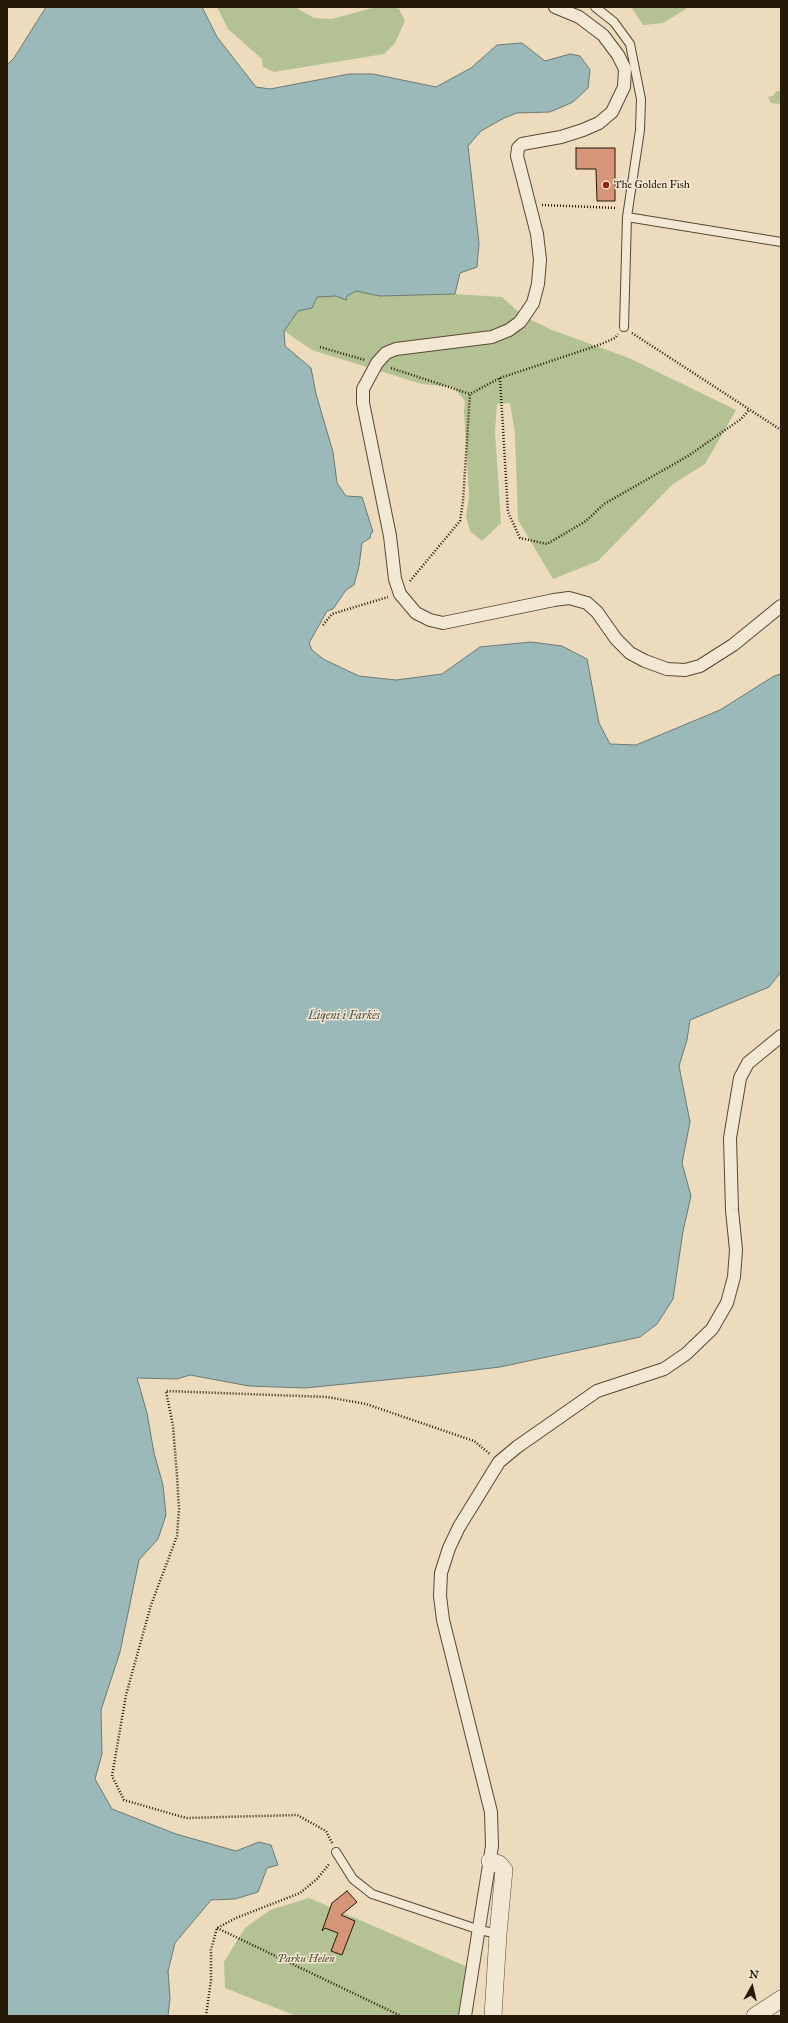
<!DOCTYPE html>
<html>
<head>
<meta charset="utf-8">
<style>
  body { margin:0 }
  #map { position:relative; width:788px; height:2023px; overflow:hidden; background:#ecdbbd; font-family:"IM FELL Great Primer",serif }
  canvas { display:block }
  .frame { position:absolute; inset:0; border:8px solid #251806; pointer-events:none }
  .north { position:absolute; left:732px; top:1967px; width:40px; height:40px; -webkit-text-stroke:3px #f3e8d4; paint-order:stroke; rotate:8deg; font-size:11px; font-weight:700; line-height:16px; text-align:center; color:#251806 }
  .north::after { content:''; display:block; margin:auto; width:14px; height:18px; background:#251806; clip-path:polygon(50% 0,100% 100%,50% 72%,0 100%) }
</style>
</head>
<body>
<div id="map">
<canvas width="788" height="2023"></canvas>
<div class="frame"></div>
<div class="north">N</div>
</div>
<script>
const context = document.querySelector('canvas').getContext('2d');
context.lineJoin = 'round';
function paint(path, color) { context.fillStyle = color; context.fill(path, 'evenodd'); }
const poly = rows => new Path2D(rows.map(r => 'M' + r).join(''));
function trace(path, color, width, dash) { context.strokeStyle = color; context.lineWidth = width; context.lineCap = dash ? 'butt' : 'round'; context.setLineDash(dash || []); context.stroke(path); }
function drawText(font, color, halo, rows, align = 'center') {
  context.font = font + ' "IM FELL Great Primer",serif'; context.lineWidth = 3; context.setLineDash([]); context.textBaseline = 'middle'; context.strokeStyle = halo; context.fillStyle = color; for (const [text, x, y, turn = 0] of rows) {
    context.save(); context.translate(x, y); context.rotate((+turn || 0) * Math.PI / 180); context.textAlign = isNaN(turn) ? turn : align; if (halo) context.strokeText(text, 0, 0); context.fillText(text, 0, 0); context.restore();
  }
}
const green = poly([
  [217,7,295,7,314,18,332,19,376,7,393,7,399,9,405,21,395,43,384,54,274,72,263,67,262,59,228,29],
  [631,7,689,7,663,23,643,25],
  [777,91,781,91,781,104,771,103,768,97,773,96],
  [356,291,380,296,455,294,502,297,523,316,552,330,629,358,736,410,705,464,673,484,598,561,553,579,518,520,515,434,510,403,497,404,495,431,501,523,482,541,470,531,466,516,469,496,464,411,465,401,453,387,422,384,312,350,284,331,298,311,317,297,336,296,346,300,347,296],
  [309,1898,470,1968,462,2016,296,2016,225,1988,224,1962,245,1928,270,1910]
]);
const water = poly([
  [46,7,202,7,217,37,256,87,270,89,349,74,373,74,436,87,471,68,497,45,522,43,545,61,570,54,580,56,590,70,588,88,573,102,550,112,517,113,504,118,481,131,468,146,479,243,477,267,460,273,455,294,380,296,356,291,347,296,346,300,336,296,317,297,312,308,298,311,284,331,285,346,311,368,316,394,333,452,337,483,346,496,362,497,373,532,371,533,370,538,362,543,359,566,354,585,346,590,333,609,327,611,309,643,312,650,323,659,359,676,396,680,442,674,480,647,531,642,562,646,587,659,599,723,610,744,636,745,720,710,774,676,781,674,781,972,769,987,690,1020,687,1040,679,1066,690,1122,682,1163,691,1196,683,1231,673,1299,657,1324,640,1337,500,1367,425,1376,305,1388,249,1386,190,1375,177,1379,137,1378,147,1413,154,1453,163,1485,166,1515,158,1539,139,1560,120,1652,101,1710,102,1754,95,1779,112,1809,176,1834,236,1851,259,1842,271,1845,278,1865,267,1868,258,1892,235,1899,211,1900,175,1943,168,1971,170,1998,168,2016,7,2016,7,65,14,58,46,7]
]);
const building = poly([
  [576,148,615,148,615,201,597,201,596,169,576,169,576,148],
  [347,1891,357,1902,341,1915,355,1921,342,1955,331,1951,338,1933,325,1928,322,1931,332,1903,347,1891]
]);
const path = poly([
  [542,205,617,208],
  [632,333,781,430],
  [320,347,365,360],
  [391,368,470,394],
  [500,378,508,512,520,538,547,544,586,521,604,504,688,456,741,419,749,410],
  [410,581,460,521,463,501,470,394,500,378,599,345,615,338,618,334],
  [323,625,332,614,388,597],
  [332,1843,326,1831,297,1815,186,1818,124,1800,112,1776,126,1695,151,1605,177,1536,179,1509,177,1476,173,1426,166,1391,327,1397,366,1404,474,1441,490,1454],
  [217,1928,401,2016],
  [206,2016,211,1980,211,1950,217,1928,236,1918,300,1893,317,1879,330,1863]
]);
const service = poly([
  [595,7,614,22,630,44,641,99,640,130,627,217,624,327],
  [627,217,781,242],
  [336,1852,353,1879,372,1894,480,1930,498,1934]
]);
const pedestrian = poly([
  [555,7,579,17,603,35,618,55,625,69,624,87,612,112,599,123,583,130,561,137,522,144,518,148,517,156,537,234,540,260,538,284,533,303,520,322,509,330,492,337,396,349,386,353,377,363,363,389,363,403,390,536,395,579,400,594,416,613,430,620,443,623,554,600,569,598,587,603,597,612,616,639,630,653,645,661,667,669,685,670,700,666,733,645,781,606],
  [465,2016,492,1846,491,1812,443,1620,440,1596,441,1573,449,1548,459,1527,499,1462,517,1447,597,1391,664,1369,686,1354,712,1329,727,1303,734,1277,736,1250,732,1210,730,1138,740,1078,748,1063,781,1036]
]);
const minor = poly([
  [490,1861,499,1864,504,1870,498,1934,493,2016],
  [755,2016,781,1999]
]);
const markers = [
  [606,185,4,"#8f2418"]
];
const poiNames = [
  ["The Golden Fish",614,185]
];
const parkNames = [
  ["Parku Helen",306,1959]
];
const waterNames = [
  ["Liqeni i Farkës",344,1016]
];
paint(green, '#b4c193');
paint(water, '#9bb9b9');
trace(water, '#6c7971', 1);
paint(building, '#d59576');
trace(building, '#251806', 1);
trace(service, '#574934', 10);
trace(pedestrian, '#574934', 14);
trace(minor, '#574934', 18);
trace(path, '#251806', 2.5, [1, 2]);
trace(service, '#f3e8d4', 8);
trace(pedestrian, '#f3e8d4', 12);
trace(minor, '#f3e8d4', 17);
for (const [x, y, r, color] of markers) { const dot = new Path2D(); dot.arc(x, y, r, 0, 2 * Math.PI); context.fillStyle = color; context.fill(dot); trace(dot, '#f3e8d4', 1.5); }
drawText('11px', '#251806', '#f3e8d4', poiNames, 'left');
drawText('italic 11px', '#504b30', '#f3e8d4', parkNames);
drawText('italic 12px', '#4e5045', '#f3e8d4', waterNames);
</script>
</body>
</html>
